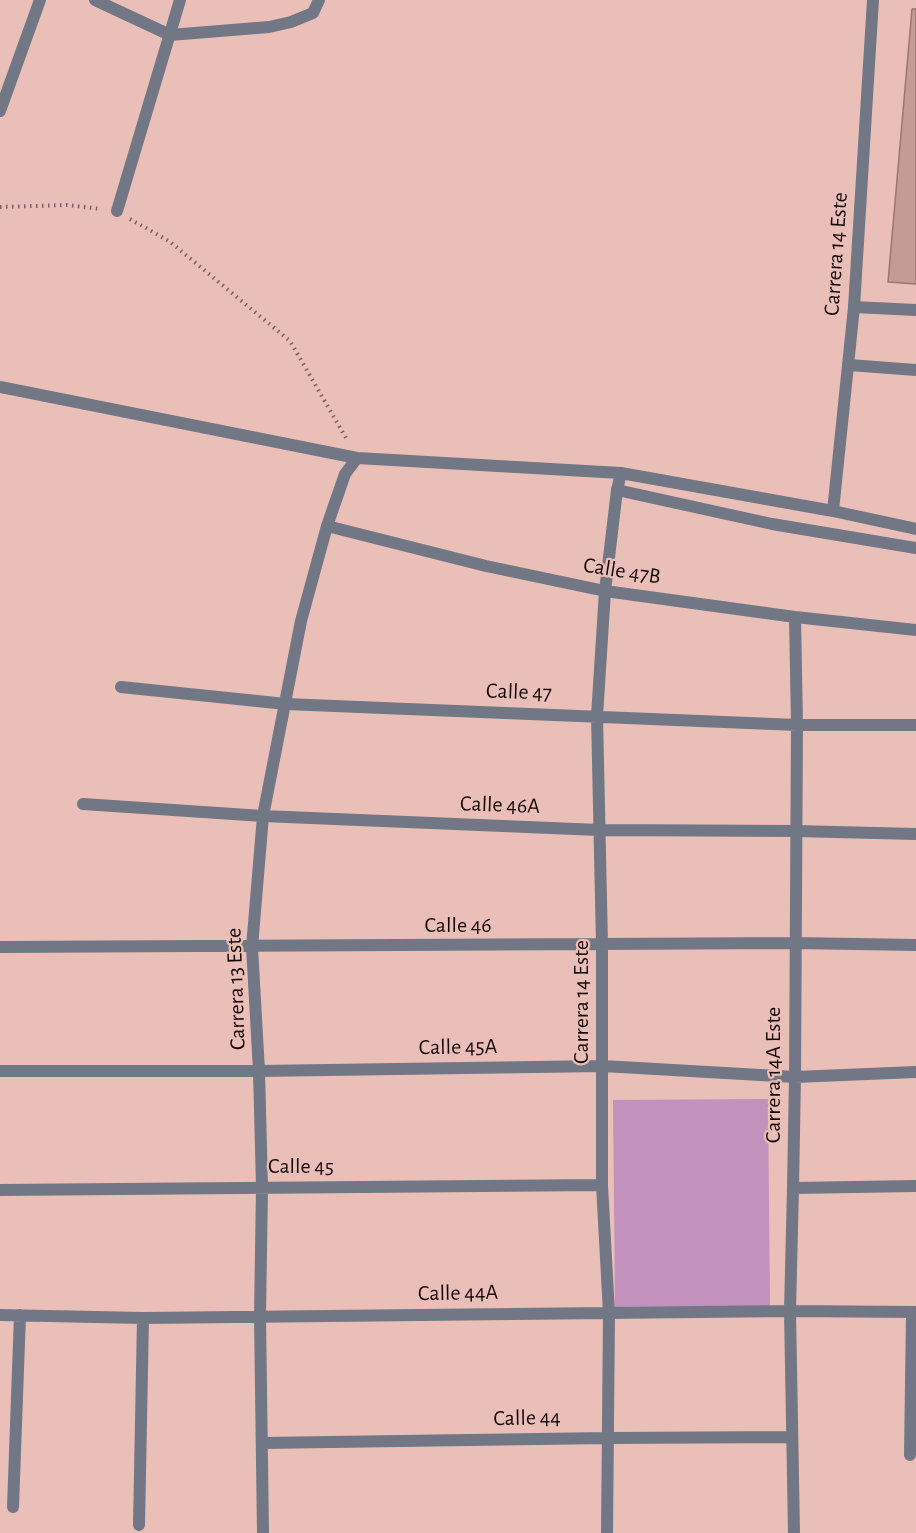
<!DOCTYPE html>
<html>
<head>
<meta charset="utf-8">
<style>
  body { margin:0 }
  canvas { display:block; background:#eabfb8 }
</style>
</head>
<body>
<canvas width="916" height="1533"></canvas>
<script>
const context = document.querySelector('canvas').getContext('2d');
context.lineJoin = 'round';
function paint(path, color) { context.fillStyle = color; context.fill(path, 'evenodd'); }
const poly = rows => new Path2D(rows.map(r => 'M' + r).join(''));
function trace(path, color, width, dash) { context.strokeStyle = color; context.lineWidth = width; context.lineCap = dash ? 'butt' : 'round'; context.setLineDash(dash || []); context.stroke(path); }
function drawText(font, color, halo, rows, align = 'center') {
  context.font = font + ' "Alegreya Sans",sans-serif'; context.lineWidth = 4.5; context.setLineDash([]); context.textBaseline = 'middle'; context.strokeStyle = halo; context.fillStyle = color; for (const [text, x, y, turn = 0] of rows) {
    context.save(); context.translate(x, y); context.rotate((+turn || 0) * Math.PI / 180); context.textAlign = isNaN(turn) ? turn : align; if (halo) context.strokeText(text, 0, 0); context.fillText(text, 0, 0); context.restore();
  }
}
const green = poly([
  [768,1099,770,1306,615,1307,613,1100]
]);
const building = poly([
  [912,9,916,9,916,284,888,282,912,9]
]);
const path = poly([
  [0,207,67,205,101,209],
  [130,219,169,241,290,341,346,438]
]);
const lane = poly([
  [854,307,916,310],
  [849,365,916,370],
  [617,490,772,524,916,548]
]);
const street = poly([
  [95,0,170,35,269,27,291,22,313,13,319,0],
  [0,111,40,0],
  [117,211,180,0],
  [0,387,357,458,621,473,833,511,916,529],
  [833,511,854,307,873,0],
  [327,526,486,566,605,591,795,617,916,630],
  [121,687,286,704,797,725,916,725],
  [83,804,263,816,599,830,795,831,916,834],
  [0,947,795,943,916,945],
  [0,1071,259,1071,603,1066,795,1077,916,1072],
  [793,1188,916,1186],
  [0,1190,602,1185],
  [0,1315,143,1318,790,1311,916,1312],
  [262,1443,607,1438,792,1437],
  [910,1455,912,1312],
  [13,1507,20,1315],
  [139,1525,143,1318],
  [263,1533,260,1316,262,1187,259,1071,252,947,263,816,301,621,327,526,345,474,357,458],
  [607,1533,609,1313,602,1185,602,945,597,716,605,591,617,490,621,473],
  [794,1533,790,1311,793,1188,795,1077,797,725,795,617]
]);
const streetNames = [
  ["Carrera 14 Este",836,254,-86],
  ["Calle 47B",622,571,9],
  ["Calle 47",519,692,2],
  ["Calle 46A",500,805,2],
  ["Calle 46",458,925],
  ["Carrera 13 Este",236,989,-92],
  ["Carrera 14 Este",581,1002,-90],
  ["Calle 45A",458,1047,-1],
  ["Carrera 14A Este",773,1075,-90],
  ["Calle 45",301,1166],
  ["Calle 44A",458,1293,-1],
  ["Calle 44",527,1418,-1]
];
paint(green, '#c292bd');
paint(building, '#c59c95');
trace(building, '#9d766f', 1.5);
trace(path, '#7d615d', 4, [1.5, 4.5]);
trace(lane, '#727785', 12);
trace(street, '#727785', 12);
drawText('22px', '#150706', '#eabfb8', streetNames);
</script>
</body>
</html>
